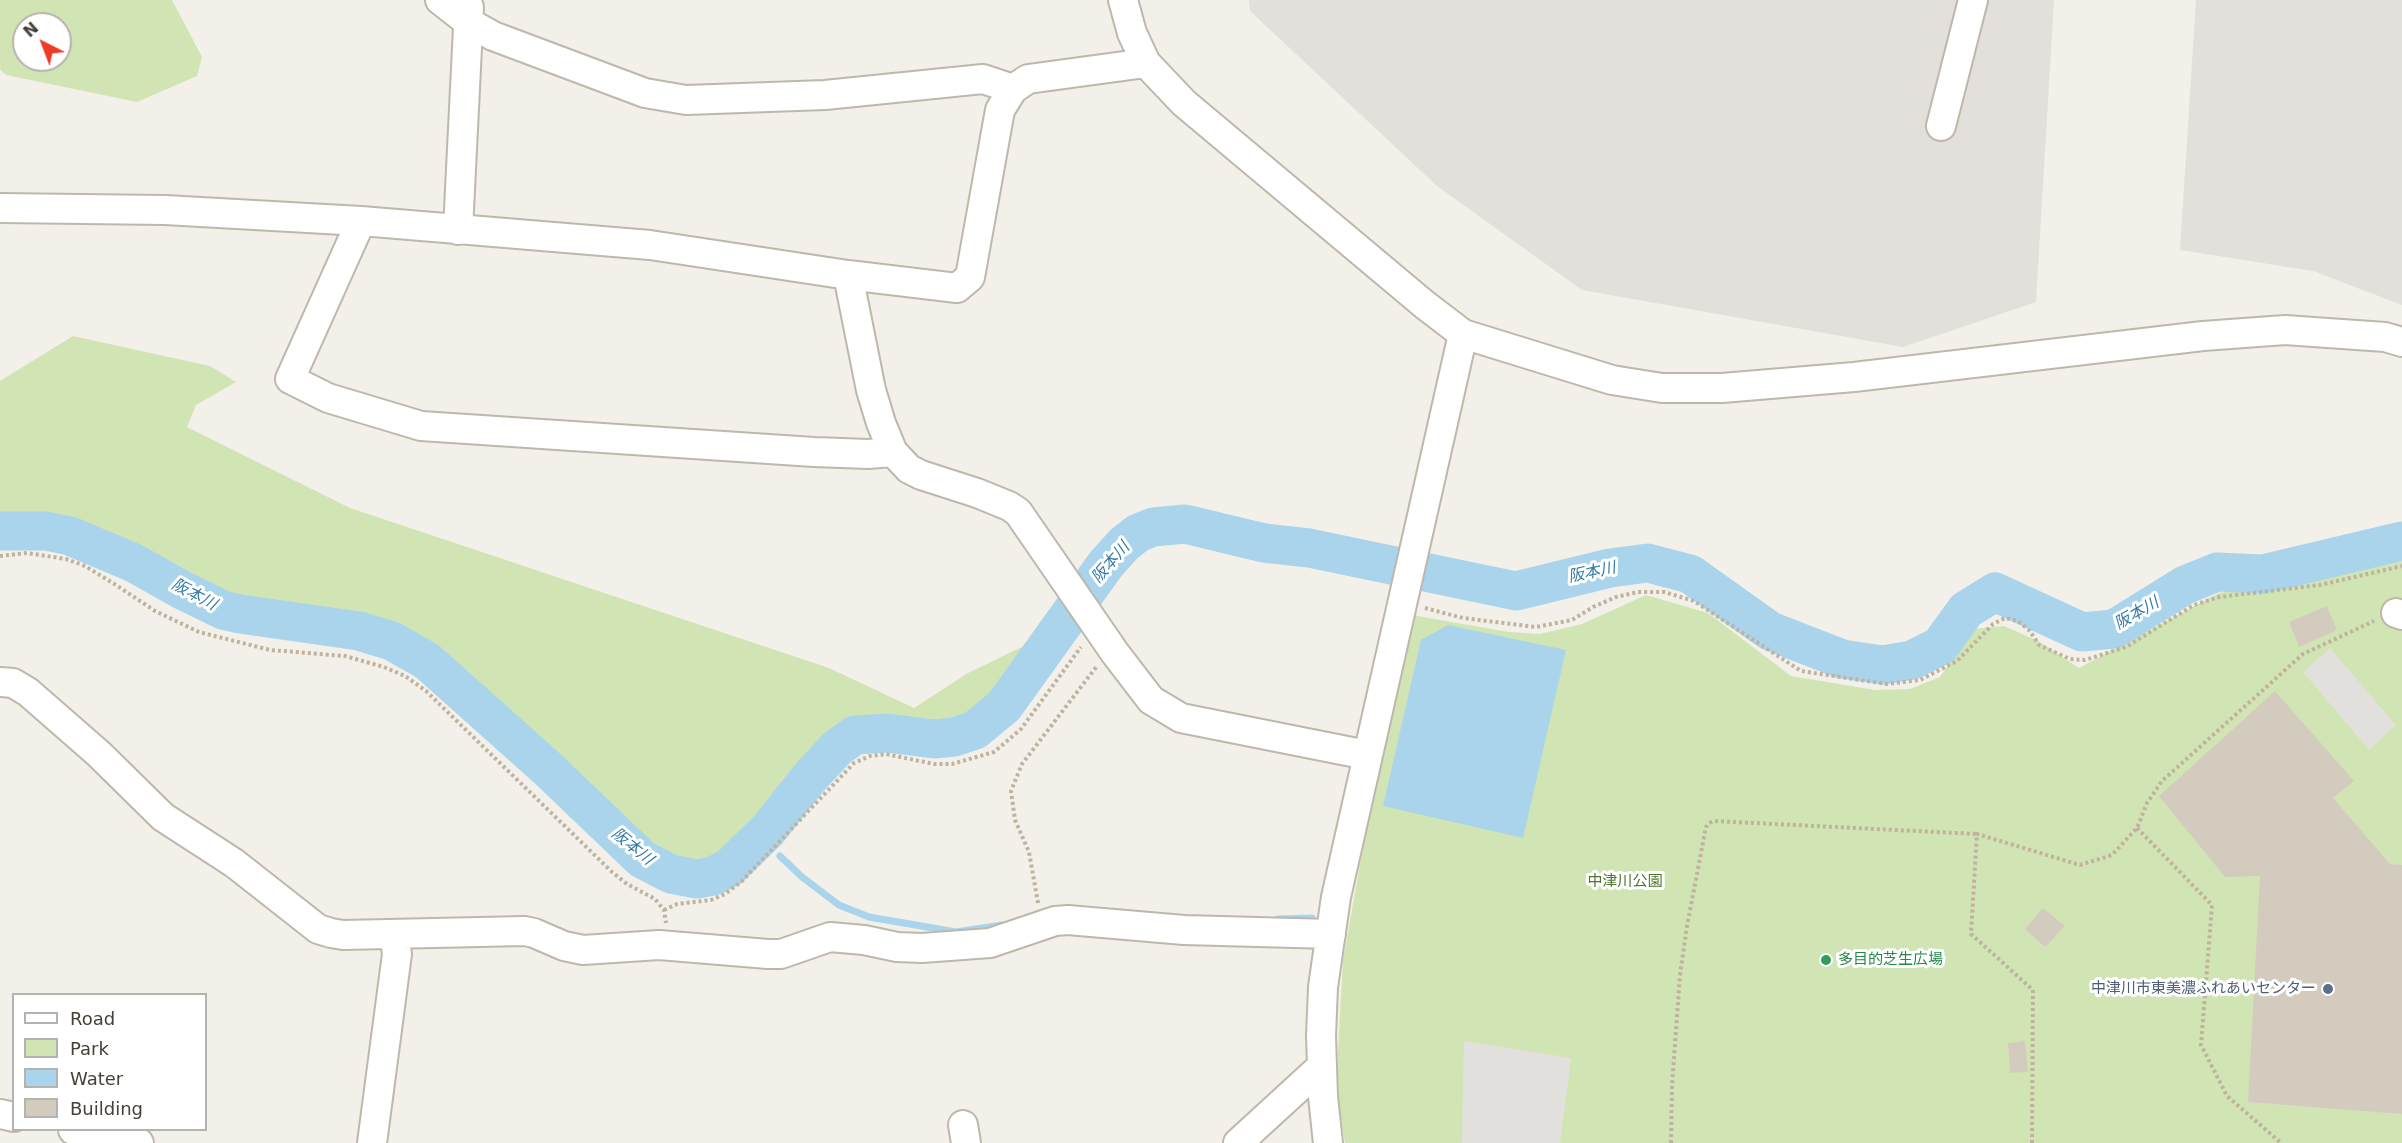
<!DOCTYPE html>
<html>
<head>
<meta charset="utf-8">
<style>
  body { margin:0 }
  #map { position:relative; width:2402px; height:1143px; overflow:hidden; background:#f3f0e9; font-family:"DejaVu Sans",sans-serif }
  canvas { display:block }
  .legend { position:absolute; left:12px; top:993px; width:195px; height:138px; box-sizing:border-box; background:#fff; border:2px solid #b5b3af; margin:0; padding:8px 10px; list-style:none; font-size:18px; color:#474038 }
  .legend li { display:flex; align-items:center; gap:12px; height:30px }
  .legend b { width:30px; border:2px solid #b5b3af }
  .north { position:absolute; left:12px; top:12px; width:60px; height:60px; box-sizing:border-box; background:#fff; border:2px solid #b5b3af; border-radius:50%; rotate:318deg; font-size:16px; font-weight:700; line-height:24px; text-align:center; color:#474038 }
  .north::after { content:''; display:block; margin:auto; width:21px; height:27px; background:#ec3b27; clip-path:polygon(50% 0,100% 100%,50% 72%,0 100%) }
</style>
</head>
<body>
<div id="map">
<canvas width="2402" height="1143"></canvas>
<ul class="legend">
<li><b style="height:8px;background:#fff"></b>Road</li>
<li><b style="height:16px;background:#d1e5b4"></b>Park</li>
<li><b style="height:16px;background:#a9d4ec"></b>Water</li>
<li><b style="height:16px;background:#d4cbbf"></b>Building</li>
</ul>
<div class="north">N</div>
</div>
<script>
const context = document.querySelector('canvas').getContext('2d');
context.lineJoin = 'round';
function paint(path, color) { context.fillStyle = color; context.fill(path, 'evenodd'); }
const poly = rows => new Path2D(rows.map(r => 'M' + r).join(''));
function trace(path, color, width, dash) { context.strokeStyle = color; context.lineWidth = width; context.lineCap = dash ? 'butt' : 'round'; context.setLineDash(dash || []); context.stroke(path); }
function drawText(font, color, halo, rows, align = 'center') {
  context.font = font + ' "DejaVu Sans","Noto Sans JP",sans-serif'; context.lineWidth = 6; context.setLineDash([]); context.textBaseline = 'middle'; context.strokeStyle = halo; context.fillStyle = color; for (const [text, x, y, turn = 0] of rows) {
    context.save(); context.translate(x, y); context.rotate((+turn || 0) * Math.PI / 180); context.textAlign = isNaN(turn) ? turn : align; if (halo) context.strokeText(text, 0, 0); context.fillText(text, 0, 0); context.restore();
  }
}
const industrial = poly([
  [1249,0,2054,0,2036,302,1903,347,1582,290,1437,186,1250,11],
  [2196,0,2402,0,2402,305,2313,271,2180,250]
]);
const green = poly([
  [0,0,172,0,202,57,197,76,137,102,6,75,0,69],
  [24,24,60,24,60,60,24,60],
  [73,336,210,366,236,382,196,405,187,427,350,508,829,668,914,708,968,673,1030,643,1002,686,949,731,854,725,770,812,715,860,650,859,431,655,397,633,365,624,238,605,188,584,98,533,46,519,0,520,0,381],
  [2402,561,2402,1143,1345,1143,1336,1088,1343,960,1369,814,1412,615,1509,632,1540,634,1582,624,1646,595,1708,613,1791,676,1875,690,1910,689,1940,677,1973,629,2004,626,2038,641,2079,668,2219,593]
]);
const parking = poly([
  [2330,648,2396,725,2369,750,2303,672],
  [1464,1041,1571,1058,1560,1143,1462,1143]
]);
const water = poly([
  [1448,625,1566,650,1523,838,1383,806,1421,640]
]);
const stream = poly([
  [755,843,763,846],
  [780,856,802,877,839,905,869,917,956,932,1002,925],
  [1278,919,1312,918]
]);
const river = poly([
  [0,531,46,531,70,536,134,563,182,590,223,610,240,614,359,631,392,641,427,661,548,769,642,859,671,874,697,879,713,876,729,868,768,830,810,777,837,748,855,735,887,733,934,739,954,737,975,730,1004,706,1106,564,1124,544,1138,533,1153,527,1185,524,1264,543,1309,548,1516,591,1610,568,1648,563,1690,574,1770,631,1842,659,1883,665,1912,660,1940,646,1966,610,1995,592,2082,632,2114,629,2185,585,2217,572,2263,574,2402,541]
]);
const building = poly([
  [2327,606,2337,630,2299,647,2289,622],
  [2275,691,2354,781,2333,798,2390,864,2402,865,2402,1114,2248,1102,2260,876,2225,877,2159,796],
  [2043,908,2065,926,2045,947,2025,929],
  [2025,1041,2028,1072,2010,1073,2008,1043]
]);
const path = poly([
  [0,556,27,553,66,559,85,566,116,585,155,611,199,632,270,650,345,656,384,667,405,676,426,691,612,872,627,884,655,899,664,910,666,923],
  [1425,608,1463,618,1536,627,1572,620,1593,607,1616,597,1638,592,1664,592,1694,601,1801,671,1887,684,1920,680,1957,661,1993,624,2005,618,2018,621,2030,631,2039,645,2070,659,2085,660,2126,647,2194,605,2219,597,2320,585,2402,566],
  [2137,828,2212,905,2201,1045,2227,1096,2281,1143],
  [1038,903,1029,852,1015,820,1011,791,1022,764,1097,666],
  [664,910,677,904,711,900,725,894,742,881,854,763,870,756,886,754,934,764,952,764,994,752,1021,729,1081,647],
  [1671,1143,1672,1086,1680,975,1687,926,1706,827,1709,823,1714,821,1977,834],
  [2032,1143,2033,990,1971,934,1977,834,2080,865,2112,855,2137,828,2147,803,2162,781,2303,654,2374,621]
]);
const minor = poly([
  [440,0,468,22,493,36,645,93,686,100,825,95,983,79,1013,89],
  [1123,0,1132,33,1146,63,1184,103,1425,305,1463,334,1612,380,1662,388,1722,388,1854,377,2203,336,2285,330,2385,337,2402,342],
  [1941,126,1973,0],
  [0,208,165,210,361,221,650,245,848,275,957,288,970,277,1000,110,1013,89,1028,79,1146,63],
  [361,221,290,379,328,398,421,426,814,452,868,454,893,452],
  [458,230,469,7],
  [848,275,871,390,881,423,893,452,909,469,921,475,977,493,1009,506,1018,512,1115,653,1151,700,1181,718,1367,755],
  [2396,613,2402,615],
  [0,682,13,683,28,692,99,754,163,817,234,863,318,929,331,933,343,935,525,931,534,933,564,946,583,950,659,945,768,954,781,954,830,937,864,940,897,947,922,948,990,943,1055,921,1068,920,1184,930,1331,934],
  [0,1114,14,1117],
  [963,1125,966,1143],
  [73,1130,139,1143],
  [372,1143,397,954,394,934],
  [1238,1143,1321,1067],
  [1328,1143,1323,1097,1321,1036,1323,987,1336,897,1463,334]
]);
const markers = [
  [1826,960,6,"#2e9e5b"],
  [2328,989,6,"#5c6f8a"]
];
const parkNames = [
  ["中津川公園",1625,882]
];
const leisureNames = [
  ["多目的芝生広場",1838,960]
];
const serviceNames = [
  ["中津川市東美濃ふれあいセンター",2316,989]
];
const waterNames = [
  ["阪本川",1111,563,-49],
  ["阪本川",1592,573,-12],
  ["阪本川",194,595,28],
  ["阪本川",2137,614,-30],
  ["阪本川",632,847,39]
];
paint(industrial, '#e3dfda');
paint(green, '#d1e5b4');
paint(parking, '#e2e0dd');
paint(water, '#a9d4ec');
trace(stream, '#a9d4ec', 7);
trace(river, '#a9d4ec', 39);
paint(building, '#d4cbbf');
trace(minor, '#beb7ac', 32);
trace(path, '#bfb29e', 4, [3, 3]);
trace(minor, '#fff', 28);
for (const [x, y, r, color] of markers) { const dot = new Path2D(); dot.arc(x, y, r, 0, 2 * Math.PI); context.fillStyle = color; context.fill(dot); trace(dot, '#fff', 2); }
drawText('15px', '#4d752e', '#fff', parkNames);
drawText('15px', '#27864d', '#fff', leisureNames, 'left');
drawText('15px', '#4e5e75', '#fff', serviceNames, 'right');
drawText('italic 16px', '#357ba4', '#fff', waterNames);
</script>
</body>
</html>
